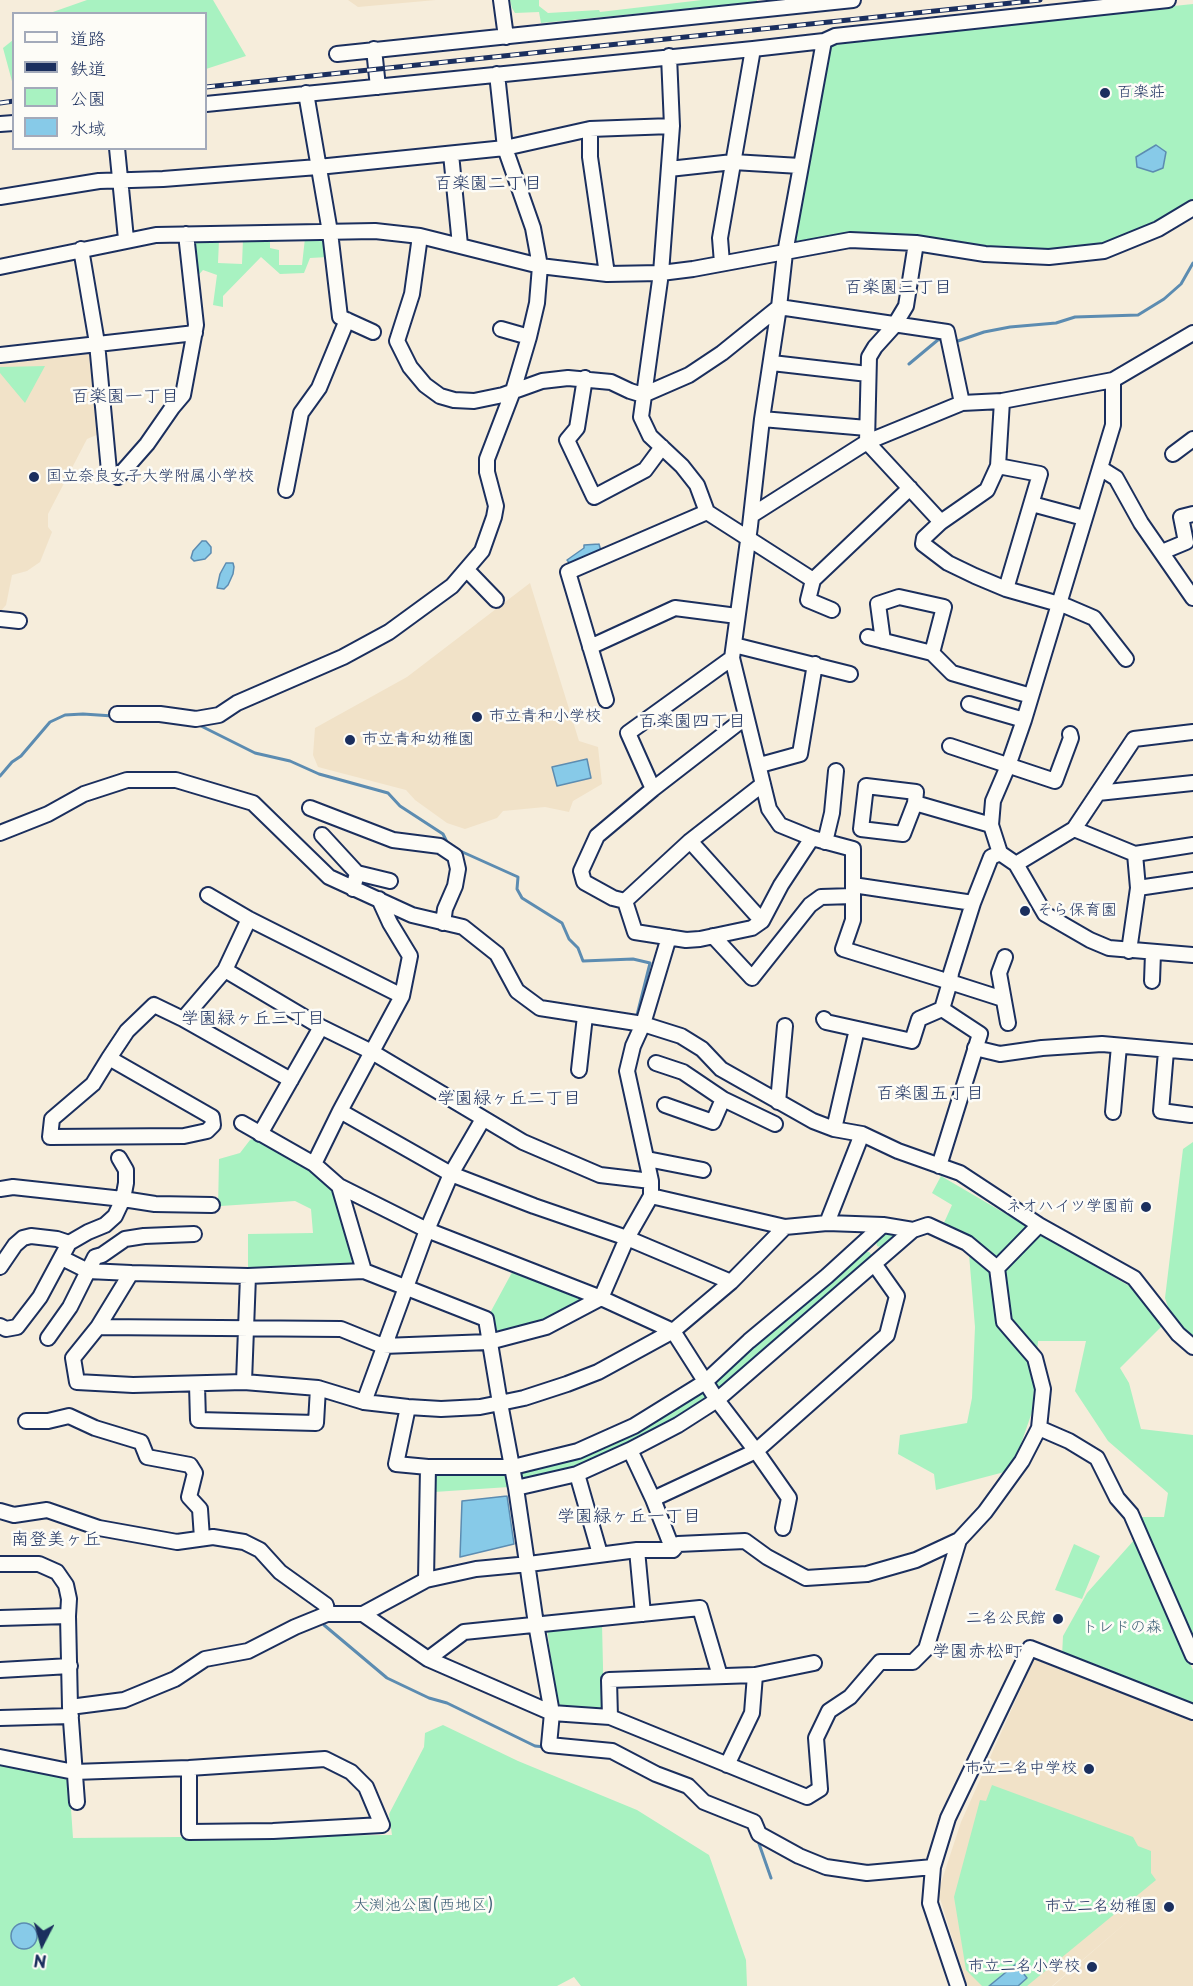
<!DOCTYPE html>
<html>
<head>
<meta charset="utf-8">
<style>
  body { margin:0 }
  #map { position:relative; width:1193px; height:1986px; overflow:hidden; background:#f6eddb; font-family:"Playpen Sans","Klee One",sans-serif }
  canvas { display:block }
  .legend { position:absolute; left:12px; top:12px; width:195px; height:138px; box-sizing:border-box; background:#fdfcf7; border:2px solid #a3aaba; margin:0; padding:8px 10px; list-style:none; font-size:18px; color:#1b2f5e }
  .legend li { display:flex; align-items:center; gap:12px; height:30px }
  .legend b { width:30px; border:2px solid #a3aaba }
  .north { position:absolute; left:12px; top:1914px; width:60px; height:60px; -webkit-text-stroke:4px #fdfcf7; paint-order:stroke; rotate:186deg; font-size:16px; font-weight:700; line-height:24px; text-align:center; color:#1b2f5e }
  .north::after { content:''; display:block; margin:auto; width:21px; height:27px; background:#1b2f5e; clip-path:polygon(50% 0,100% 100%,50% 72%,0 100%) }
</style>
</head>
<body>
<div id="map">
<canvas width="1193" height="1986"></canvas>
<ul class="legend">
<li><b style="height:8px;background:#fdfcf7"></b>道路</li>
<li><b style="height:8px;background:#1b2f5e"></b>鉄道</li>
<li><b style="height:16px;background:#a8f2c1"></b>公園</li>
<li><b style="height:16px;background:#87cae8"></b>水域</li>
</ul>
<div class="north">N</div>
</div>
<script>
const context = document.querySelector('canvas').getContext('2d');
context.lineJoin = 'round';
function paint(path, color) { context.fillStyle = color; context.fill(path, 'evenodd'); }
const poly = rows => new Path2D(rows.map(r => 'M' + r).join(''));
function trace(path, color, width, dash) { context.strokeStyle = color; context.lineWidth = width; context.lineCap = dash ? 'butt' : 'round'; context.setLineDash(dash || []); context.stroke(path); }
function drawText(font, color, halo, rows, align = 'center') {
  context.font = font + ' "Playpen Sans","Klee One",sans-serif'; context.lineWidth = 5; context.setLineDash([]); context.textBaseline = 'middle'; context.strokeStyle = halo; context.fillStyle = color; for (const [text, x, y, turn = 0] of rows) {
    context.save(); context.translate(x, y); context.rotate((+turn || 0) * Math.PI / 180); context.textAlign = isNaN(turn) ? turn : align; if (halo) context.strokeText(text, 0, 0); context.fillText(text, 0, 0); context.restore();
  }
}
const built = poly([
  [348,0,436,0,358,7],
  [90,349,94,353,99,434,87,439,48,514,48,527,52,532,40,562,27,571,12,575,6,605,0,612,0,359],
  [530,583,579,741,598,747,602,784,573,801,569,812,545,807,503,811,497,818,465,829,447,823,415,800,406,790,318,767,313,755,315,728,407,677],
  [1036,1655,1193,1716,1193,1986,1053,1986,1136,1914,1052,1986,967,1986,938,1892,961,1822]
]);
const green = poly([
  [87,0,213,0,246,56,206,69,206,14,50,13],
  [510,0,539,0,539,6,548,13,599,10,600,12,702,0,757,0,757,2,541,23,539,12,515,13,512,8],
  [1193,4,1193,204,1109,247,1030,254,993,250,888,235,850,235,793,244,829,50,836,41],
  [13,40,13,85,3,48],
  [324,237,328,257,310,258,304,273,280,274,261,257,223,296,223,307,213,305,217,275,203,270,195,279,193,240,219,240,218,263,242,264,243,239,270,239,270,248,279,250,279,265,302,265,305,238],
  [45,366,25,403,0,373,0,367],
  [260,1134,339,1186,364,1271,248,1276,248,1234,313,1233,311,1209,295,1201,221,1206,218,1210,219,1159,240,1153,250,1140],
  [1193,1142,1193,1336,1171,1316,1165,1298,1183,1149],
  [941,1176,1136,1290,1162,1326,1120,1368,1129,1383,1141,1429,1193,1435,1193,1649,1136,1517,1164,1517,1168,1493,1108,1441,1075,1391,1086,1341,1038,1341,1032,1412,1012,1470,936,1490,934,1474,898,1454,900,1435,967,1423,972,1398,975,1327,969,1254,943,1225,952,1205,932,1193],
  [887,1230,893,1231,897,1236,886,1249,877,1246,876,1240],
  [861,1252,869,1252,872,1255,870,1260,718,1390,713,1385,713,1380],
  [516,1265,586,1297,580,1303,544,1319,496,1332,490,1313],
  [703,1389,709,1400,677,1421,578,1469,523,1480,519,1477,518,1471,554,1461],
  [437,1471,509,1474,509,1487,434,1492,431,1477],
  [1135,1539,1193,1670,1193,1706,1062,1656,1063,1636,1087,1593],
  [1074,1544,1100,1556,1082,1599,1055,1590],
  [602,1624,604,1710,557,1705,547,1629],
  [443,1725,518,1761,637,1810,709,1855,746,1960,747,1986,581,1986,574,1977,557,1986,0,1986,0,1762,37,1772,65,1775,69,1780,73,1838,392,1835,389,1814,424,1747,425,1733],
  [992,1785,1133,1837,1138,1846,1151,1851,1151,1873,1156,1880,1027,1986,982,1986,966,1970,954,1897,980,1800,986,1801]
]);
const water = poly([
  [1156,145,1166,152,1163,168,1153,172,1137,167,1136,157,1156,145],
  [202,541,206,541,211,547,211,553,205,559,194,561,191,558,193,551,202,541],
  [599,544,601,551,571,565,567,560,584,548,584,545,599,544],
  [226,563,233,563,234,567,233,574,228,585,224,589,217,588,220,574,226,563],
  [587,759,591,778,557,786,552,767,587,759],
  [507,1496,514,1544,460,1557,462,1501,507,1496],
  '11 1936a13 13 0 1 1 26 0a13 13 0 1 1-26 0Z',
  [1016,1964,1027,1978,1018,1986,989,1986,1016,1964]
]);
const stream = poly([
  [955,342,984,332,1010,327,1056,323,1075,317,1138,315,1164,299,1181,284,1193,263],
  [909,364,939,339,945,343],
  [197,724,255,753,290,761,319,774,388,793,400,806,443,834,449,846],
  [0,776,12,762,21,756,50,722,65,715,83,714,113,716],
  [458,850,518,877,517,889,522,898,562,923,569,939,578,948,583,961,633,959,650,963,637,1015],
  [322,1620,324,1625,387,1678,429,1698,447,1703,535,1746,545,1747],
  [757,1838,771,1878]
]);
const minor = poly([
  [501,0,506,37],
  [824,41,785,253,779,307,762,419,750,526,732,658,769,809,780,825,812,838,853,849,853,920,843,949,950,982,942,1009,980,1034,939,1166],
  [374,49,378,87],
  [337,54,853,0],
  [669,56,672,126,661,273,641,417,650,436,682,466,697,485,707,512,813,580,910,488],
  [306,93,330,232,340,317,373,332],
  [206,104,753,49,824,41,835,36,1168,0],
  [0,124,14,123],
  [590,129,590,157,607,274],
  [117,148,126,239],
  [451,154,460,245],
  [669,169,733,162,800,166],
  [0,197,99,181,163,179,318,167,505,148,590,129,672,126],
  [420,236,412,294,397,341,410,367,425,385,440,396,454,400,474,401,503,395,542,381,568,378,611,382,630,391,643,395,689,375,722,353,779,307,947,332,962,403],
  [916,243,906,306,894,326,875,347,869,357,867,442,941,522],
  [81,249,97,343,109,471,118,477,147,444,172,408,183,395,196,325,186,234],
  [722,263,720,238,753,49],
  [0,267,156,235,375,231,420,236,540,266,607,274,661,273,693,269,850,240,916,243,985,254,1049,257,1104,251,1158,229,1193,208],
  [501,329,529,337],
  [0,355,195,333],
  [772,363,868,374],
  [585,378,577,428,567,440,594,497,645,470,662,447],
  [1113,380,1113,425,1024,720,1008,766,993,801,991,825,1000,853,1016,864,1045,914,1090,940,1109,948,1193,955],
  [1002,401,998,466,987,490,941,522,924,538,923,544,948,563,975,576,1006,589,1066,606,1094,618,1126,659],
  [762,419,867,428],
  [1173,454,1193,439],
  [998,466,1040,474,1006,589],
  [1100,468,1116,478,1141,523,1193,598],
  [286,490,301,413,319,388,347,320],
  [1032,504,1084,518],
  [752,515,867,442,962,403,1002,401,1113,380,1193,333],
  [1162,552,1186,542,1181,517,1193,514],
  [467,570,496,600],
  [813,580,808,600,832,610],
  [0,619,19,621],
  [868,637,932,653,952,673,1031,696],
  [883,641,878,604,899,597,944,607,932,653],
  [734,645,850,674],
  [590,647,675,608,737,616],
  [606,700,568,572,707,512],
  [969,704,1024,720],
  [117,714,160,714,196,719,219,715,237,703,343,657,389,632,452,586,482,551,494,517,496,506,487,472,487,459,513,391,529,337,537,303,540,266,533,228,505,148,497,74],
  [746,717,653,789,597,836,581,871,584,882,613,898,625,901,635,932,686,940,700,939,752,928,762,921,781,885,812,838],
  [950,746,1055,781,1071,738,1070,734],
  [760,765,800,754,815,664],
  [653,789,628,733,732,658],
  [1098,793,1193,783],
  [915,803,903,834,861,829,866,786,916,792,915,803,991,825],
  [310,808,393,840,440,846,455,856,458,869,455,886,445,909,443,923],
  [1074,829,1135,854,1193,845],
  [0,833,48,814,84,794,127,780,176,780,253,803,329,877,412,915,463,927,497,954,517,991,540,1008,643,1024,681,1036,702,1049,721,1069,813,1121,834,1129,862,1134,898,1151,960,1173,1039,1225,1134,1278,1178,1334,1193,1347],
  [322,835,357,873,353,889],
  [690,841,762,921],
  [825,842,832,813,836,771],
  [1016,864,1074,829,1134,739,1193,732],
  [357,873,390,881],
  [853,885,973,903,991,857,1000,853],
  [1138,888,1193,880],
  [208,895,249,919,402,996],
  [625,901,690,841,763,784],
  [973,903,951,973,950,982,1003,999],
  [249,919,225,970,183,1019,291,1080],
  [713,936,752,978,810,905,821,897,853,896],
  [1129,951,1138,888,1135,854],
  [1005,957,999,973,1008,1023],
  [225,970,321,1027,372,1052,523,1142,600,1175,651,1181],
  [1152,981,1153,953],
  [824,1019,826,1022,912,1041,919,1019,942,1009],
  [975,1048,1000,1054,1042,1048,1102,1044,1193,1052],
  [1166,1051,1161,1111,1191,1115],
  [109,1058,212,1117,213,1125,207,1131,184,1136,50,1137,52,1119,93,1084,109,1058,127,1031,154,1005,183,1019],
  [656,1063,683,1072,723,1099,775,1124],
  [579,1070,585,1016],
  [778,1102,785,1026],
  [665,1105,713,1122,723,1099],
  [340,1111,451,1174,534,1206,627,1238,731,1282],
  [1113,1112,1119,1046],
  [242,1123,314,1164,339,1186,427,1230,601,1298,673,1331,717,1400,756,1451,789,1498,783,1528],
  [834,1129,857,1029],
  [260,1134,321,1027],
  [647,1159,703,1170],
  [314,1164,340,1111,402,996,410,956,390,923,379,899],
  [339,1186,364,1271],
  [0,1189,13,1187,123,1199,155,1204,212,1205],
  [651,1196,785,1227,827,1223,883,1225,913,1230],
  [827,1223,862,1134],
  [785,1227,731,1282,673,1331,598,1372,567,1384,524,1398,500,1403,480,1407,441,1409,408,1407,364,1402,318,1388,244,1382,133,1385,77,1382,73,1358,98,1327,131,1273,248,1276,364,1271,486,1319,500,1403,516,1488,536,1624,552,1713,549,1745,612,1751,656,1774,688,1786,704,1802,754,1822,759,1834,799,1856,826,1867,867,1873,933,1867],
  [62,1258,88,1271,95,1257,102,1255,125,1239,144,1236,194,1234],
  [0,1267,15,1245,23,1238,31,1236,57,1239,69,1243],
  [997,1268,1039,1225],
  [0,1326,6,1329,17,1327,40,1297,69,1243,88,1232,105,1225,115,1216,123,1199,126,1183,126,1170,119,1158],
  [98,1327,341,1329,383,1346,489,1342,546,1327,601,1298,627,1238,651,1196,651,1181,627,1071,633,1046,643,1024,669,937],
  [48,1338,70,1307,88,1271,131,1273],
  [244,1382,248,1276],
  [197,1385,198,1420,316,1423,318,1388],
  [364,1402,427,1230,451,1174,483,1119],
  [408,1407,396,1464,428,1467,513,1467,578,1451,634,1426,705,1382,749,1341,827,1276,883,1225],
  [26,1421,48,1421,69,1416,95,1428,141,1442,147,1457,190,1465,195,1473,189,1497,200,1509,202,1538],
  [1039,1428,1069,1441,1097,1458,1117,1498,1131,1514,1193,1656],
  [630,1450,653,1499,673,1550],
  [577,1474,600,1554],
  [653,1499,756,1451,887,1335,897,1296,875,1265],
  [0,1511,14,1515,47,1510,99,1528,177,1542,213,1537,244,1542,260,1550,280,1572,326,1605,327,1614],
  [637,1550,643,1614],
  [0,1564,39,1564,57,1572,66,1585,69,1599,68,1616,70,1707,77,1802],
  [426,1580,428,1467],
  [363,1614,428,1659,552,1713,610,1717,807,1797,820,1789,816,1738,829,1711,850,1697,880,1662,913,1662,926,1649,959,1540],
  [0,1618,68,1616],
  [428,1659,464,1632,700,1608,720,1676],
  [0,1670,70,1666],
  [70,1707,124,1700,175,1679,205,1659,248,1651,295,1627,327,1614,363,1614,426,1580,476,1569,529,1564,637,1550,673,1550,678,1544,745,1541,767,1557,806,1578,867,1574,916,1560,959,1540,985,1512,1022,1461,1039,1428,1043,1389,1035,1358,1004,1322,997,1268,967,1243,928,1225,913,1230,717,1400,678,1425,630,1450,577,1474,516,1488],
  [610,1717,609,1680,755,1675,814,1663],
  [0,1718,71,1716],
  [0,1757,74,1772,189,1768,325,1759,351,1772,366,1787,382,1825,273,1831,189,1832,189,1768],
  [727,1765,752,1713,755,1675],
  [958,1986,930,1903,933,1867,948,1818,1030,1648,1193,1712]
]);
const rail = poly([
  [206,87,1040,0],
  [0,103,14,101]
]);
const markers = [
  [1105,93,6,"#1b2f5e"],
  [34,477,6,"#1b2f5e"],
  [477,717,6,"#1b2f5e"],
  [350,740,6,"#1b2f5e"],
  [1025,911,6,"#1b2f5e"],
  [1146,1207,6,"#1b2f5e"],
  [1058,1619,6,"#1b2f5e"],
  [1089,1769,6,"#1b2f5e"],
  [1169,1907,6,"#1b2f5e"],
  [1092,1967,6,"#1b2f5e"]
];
const poiNames = [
  ["百楽荘",1117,93],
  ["国立奈良女子大学附属小学校",46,477],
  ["市立青和小学校",489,717],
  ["市立青和幼稚園",362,740],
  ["そら保育園",1037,911],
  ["ネオハイツ学園前",1134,1207,"right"],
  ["二名公民館",1046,1619,"right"],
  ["市立二名中学校",1077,1769,"right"],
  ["市立二名幼稚園",1157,1907,"right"],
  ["市立二名小学校",1080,1967,"right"]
];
const parkNames = [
  ["トレドの森",1122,1628],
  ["大渕池公園(西地区)",423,1906]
];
const neighbourhoodNames = [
  ["百楽園二丁目",488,184],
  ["百楽園三丁目",898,288],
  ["百楽園一丁目",125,397],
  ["百楽園四丁目",692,722],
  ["学園緑ヶ丘三丁目",253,1019],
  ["百楽園五丁目",930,1094],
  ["学園緑ヶ丘二丁目",509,1099],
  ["学園緑ヶ丘一丁目",629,1517],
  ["南登美ヶ丘",56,1540],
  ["学園赤松町",977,1652]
];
paint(built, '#f1e2c8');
paint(green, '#a8f2c1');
paint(water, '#87cae8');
trace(water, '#5c8cb1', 1.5);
trace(stream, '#5c8cb1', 3);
trace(minor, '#1b2f5e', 18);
trace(minor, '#fdfcf7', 14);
trace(rail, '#1b2f5e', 5);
trace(rail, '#fdfcf7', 3, [9]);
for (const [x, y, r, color] of markers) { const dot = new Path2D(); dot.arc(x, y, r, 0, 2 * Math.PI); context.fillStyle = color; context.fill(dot); trace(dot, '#fdfcf7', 2); }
drawText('16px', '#1b2f5e', '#fdfcf7', poiNames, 'left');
drawText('16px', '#3e6077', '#fdfcf7', parkNames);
drawText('18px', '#1b2f5e', '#fdfcf7', neighbourhoodNames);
</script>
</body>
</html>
